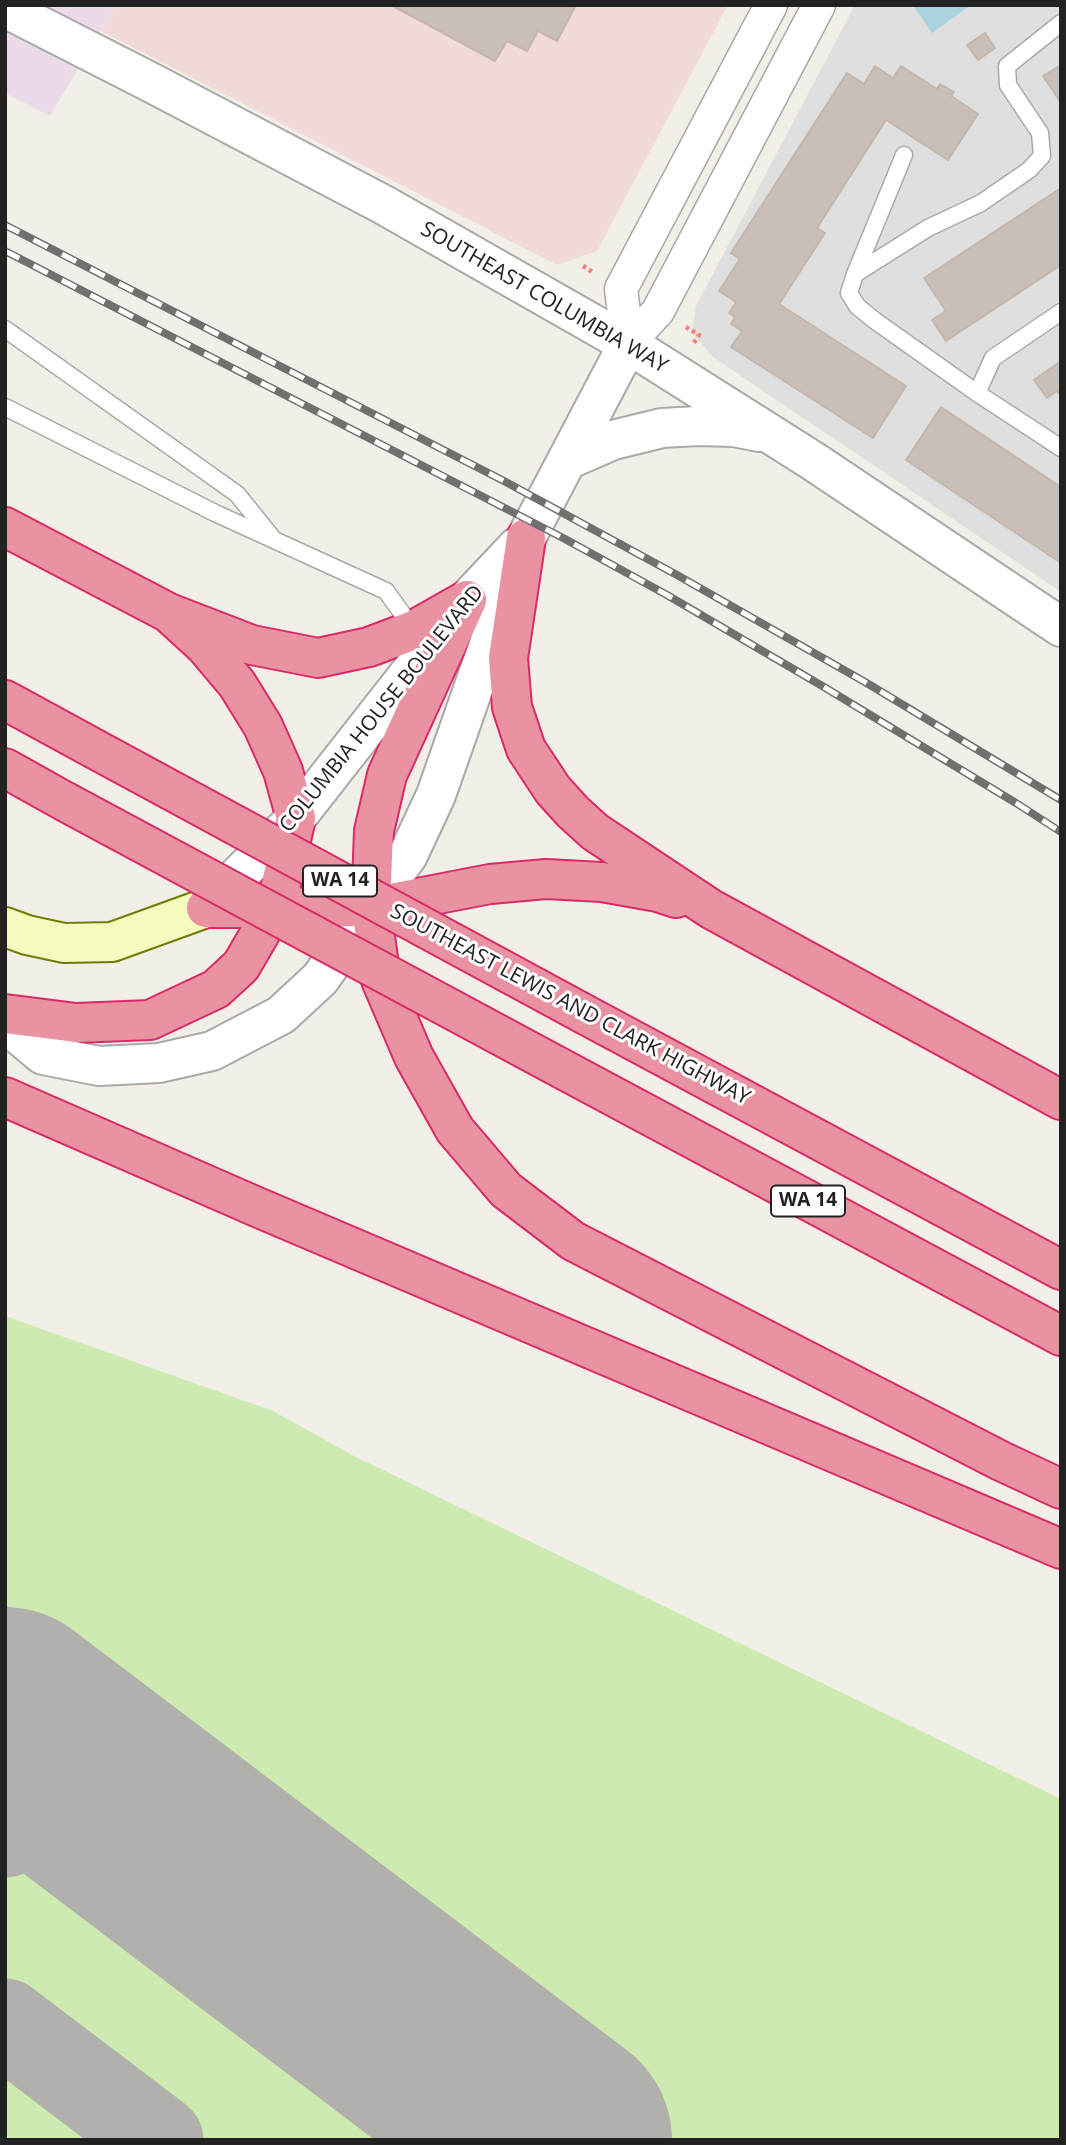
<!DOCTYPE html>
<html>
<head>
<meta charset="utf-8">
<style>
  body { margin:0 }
  #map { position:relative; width:1066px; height:2145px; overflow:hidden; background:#f2efe9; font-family:"Open Sans",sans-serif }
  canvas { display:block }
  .frame { position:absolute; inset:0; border:7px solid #222; pointer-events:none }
</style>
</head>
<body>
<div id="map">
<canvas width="1066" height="2145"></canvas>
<div class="frame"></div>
</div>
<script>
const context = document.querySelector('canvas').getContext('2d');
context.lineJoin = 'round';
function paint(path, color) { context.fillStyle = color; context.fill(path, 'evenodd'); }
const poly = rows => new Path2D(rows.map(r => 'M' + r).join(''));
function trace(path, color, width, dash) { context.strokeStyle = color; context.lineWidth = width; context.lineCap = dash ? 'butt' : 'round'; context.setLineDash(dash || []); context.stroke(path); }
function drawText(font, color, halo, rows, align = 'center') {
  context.font = font + ' "Open Sans",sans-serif'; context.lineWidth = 6; context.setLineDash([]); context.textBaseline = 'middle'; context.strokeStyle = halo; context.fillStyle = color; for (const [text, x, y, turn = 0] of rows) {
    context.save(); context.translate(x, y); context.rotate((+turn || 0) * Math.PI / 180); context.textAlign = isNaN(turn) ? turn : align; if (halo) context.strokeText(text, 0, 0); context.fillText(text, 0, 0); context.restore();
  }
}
const residential = poly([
  [855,5,1061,5,1061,592,713,357,692,333,696,306]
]);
const commercial = poly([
  [116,5,728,5,597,251,557,265,101,31]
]);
const industrial = poly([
  [5,5,116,5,50,116,5,93]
]);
const grass = poly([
  [5,1316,273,1411,354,1456,1061,1799,1061,2140,638,2140,5,1659],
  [59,1816,485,2140,197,2140,5,1993,5,1867],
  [5,2054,118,2140,5,2140]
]);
const water = poly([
  [913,5,971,5,932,33]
]);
const taxiway = poly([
  [5,1833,42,1787,55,1781,71,1780,93,1786],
  [5,2023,159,2140]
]);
const runway = poly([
  [5,1719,560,2140]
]);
const building = poly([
  [391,5,576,5,557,41,538,31,527,51,507,41,495,61,391,5],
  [985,33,995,48,978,60,967,45,985,33],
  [1061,65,1061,103,1043,76,1061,65],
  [875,66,893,78,901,66,937,89,940,84,954,92,951,96,978,114,948,160,886,120,817,228,825,233,779,304,906,386,873,438,731,347,742,331,731,324,735,317,729,313,736,302,719,291,740,259,731,253,847,73,864,84,875,66],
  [1061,188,1061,265,946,341,932,320,946,311,924,278,1061,188],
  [1061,361,1061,396,1057,391,1047,398,1034,380,1061,361],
  [941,407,1061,487,1061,563,906,460,941,407]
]);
const path = poly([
  [583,266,594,273],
  [686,327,699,335,693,344]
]);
const service = poly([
  [1061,23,1007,66,1008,85,1040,133,1042,156,1029,170,981,203,928,228,855,274,849,293,857,306,874,320,977,393,1061,448],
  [855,274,904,155],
  [5,329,237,494,271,536],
  [977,393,993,358,1061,312],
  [5,407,215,513,386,591,414,630]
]);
const minor = poly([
  [628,344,658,311,819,5],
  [628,344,621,289,771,5]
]);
const tertiary = poly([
  [5,8,152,83,384,205,628,344,813,461,1061,627],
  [567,460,613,440,662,428,698,426,734,427,759,432],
  [206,908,296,818,467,600,517,547],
  [5,1023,43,1055,99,1066,159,1063,212,1051,281,1015,320,979,408,855,436,795,526,538,628,344]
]);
const secondary = poly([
  [5,927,27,935,64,943,112,942,206,908]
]);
const motorway = poly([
  [5,527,169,613,252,645,318,658,369,647,414,630,467,600],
  [526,538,508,658,512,707,526,749,553,790,573,812,595,832,711,909,1061,1100],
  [467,600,387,775,374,831,371,907,381,980,414,1057,455,1130,506,1190,573,1241,1001,1461,1061,1489],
  [5,700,93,748],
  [5,768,64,801],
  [206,908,371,907,490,884,546,879,602,882,658,892,676,898],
  [5,1014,76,1023,150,1020,216,989,241,966,276,906,296,818,283,771,263,726,237,684,205,646,169,613],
  [586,1015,1061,1270],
  [555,1065,1061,1336],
  [5,1097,257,1207,1061,1549]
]);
const rail = poly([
  [5,225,504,481,677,575,865,682,1061,800],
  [5,251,565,539,667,595,824,687,1016,803,1061,832]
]);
const motorwayBridge = poly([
  [93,748,586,1015],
  [64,801,555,1065]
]);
const shields = [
  [340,881,74],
  [808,1201,74]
];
const shieldNames = [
  ["WA 14",340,881],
  ["WA 14",808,1201]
];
const streetNames = [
  ["SOUTHEAST COLUMBIA WAY",544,298,30],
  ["COLUMBIA HOUSE BOULEVARD",382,709,-51],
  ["SOUTHEAST LEWIS AND CLARK HIGHWAY",570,1005,28]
];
paint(residential, '#e0dfdf');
paint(commercial, '#f2dad9');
paint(industrial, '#ebdbe8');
paint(grass, '#cdebb0');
paint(water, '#aad3df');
trace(taxiway, '#b1b0ac', 89);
trace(runway, '#b1b0ac', 224);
paint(building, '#c7bfb8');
trace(building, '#c4b6ab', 2);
trace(service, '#a9a9a9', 19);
trace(minor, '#a9a9a9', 35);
trace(tertiary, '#a9a9a9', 42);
trace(secondary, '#707d05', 42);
trace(motorway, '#dc2a67', 42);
trace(path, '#fa8072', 4.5, [3.5, 3.5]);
trace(service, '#fff', 16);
trace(minor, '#fff', 32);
trace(tertiary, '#fff', 38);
trace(secondary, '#f7fabf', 38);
trace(motorway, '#e892a2', 38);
trace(rail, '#707070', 8);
trace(rail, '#fff', 5, [16]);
trace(motorwayBridge, '#dc2a67', 42, []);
trace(motorwayBridge, '#e892a2', 38);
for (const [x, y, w] of shields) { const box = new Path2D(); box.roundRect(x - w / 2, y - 15.5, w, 31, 5); context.fillStyle = '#fff'; context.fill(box); trace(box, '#222', 2); }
drawText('bold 19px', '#222', null, shieldNames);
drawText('21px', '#222', '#fff', streetNames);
</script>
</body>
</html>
